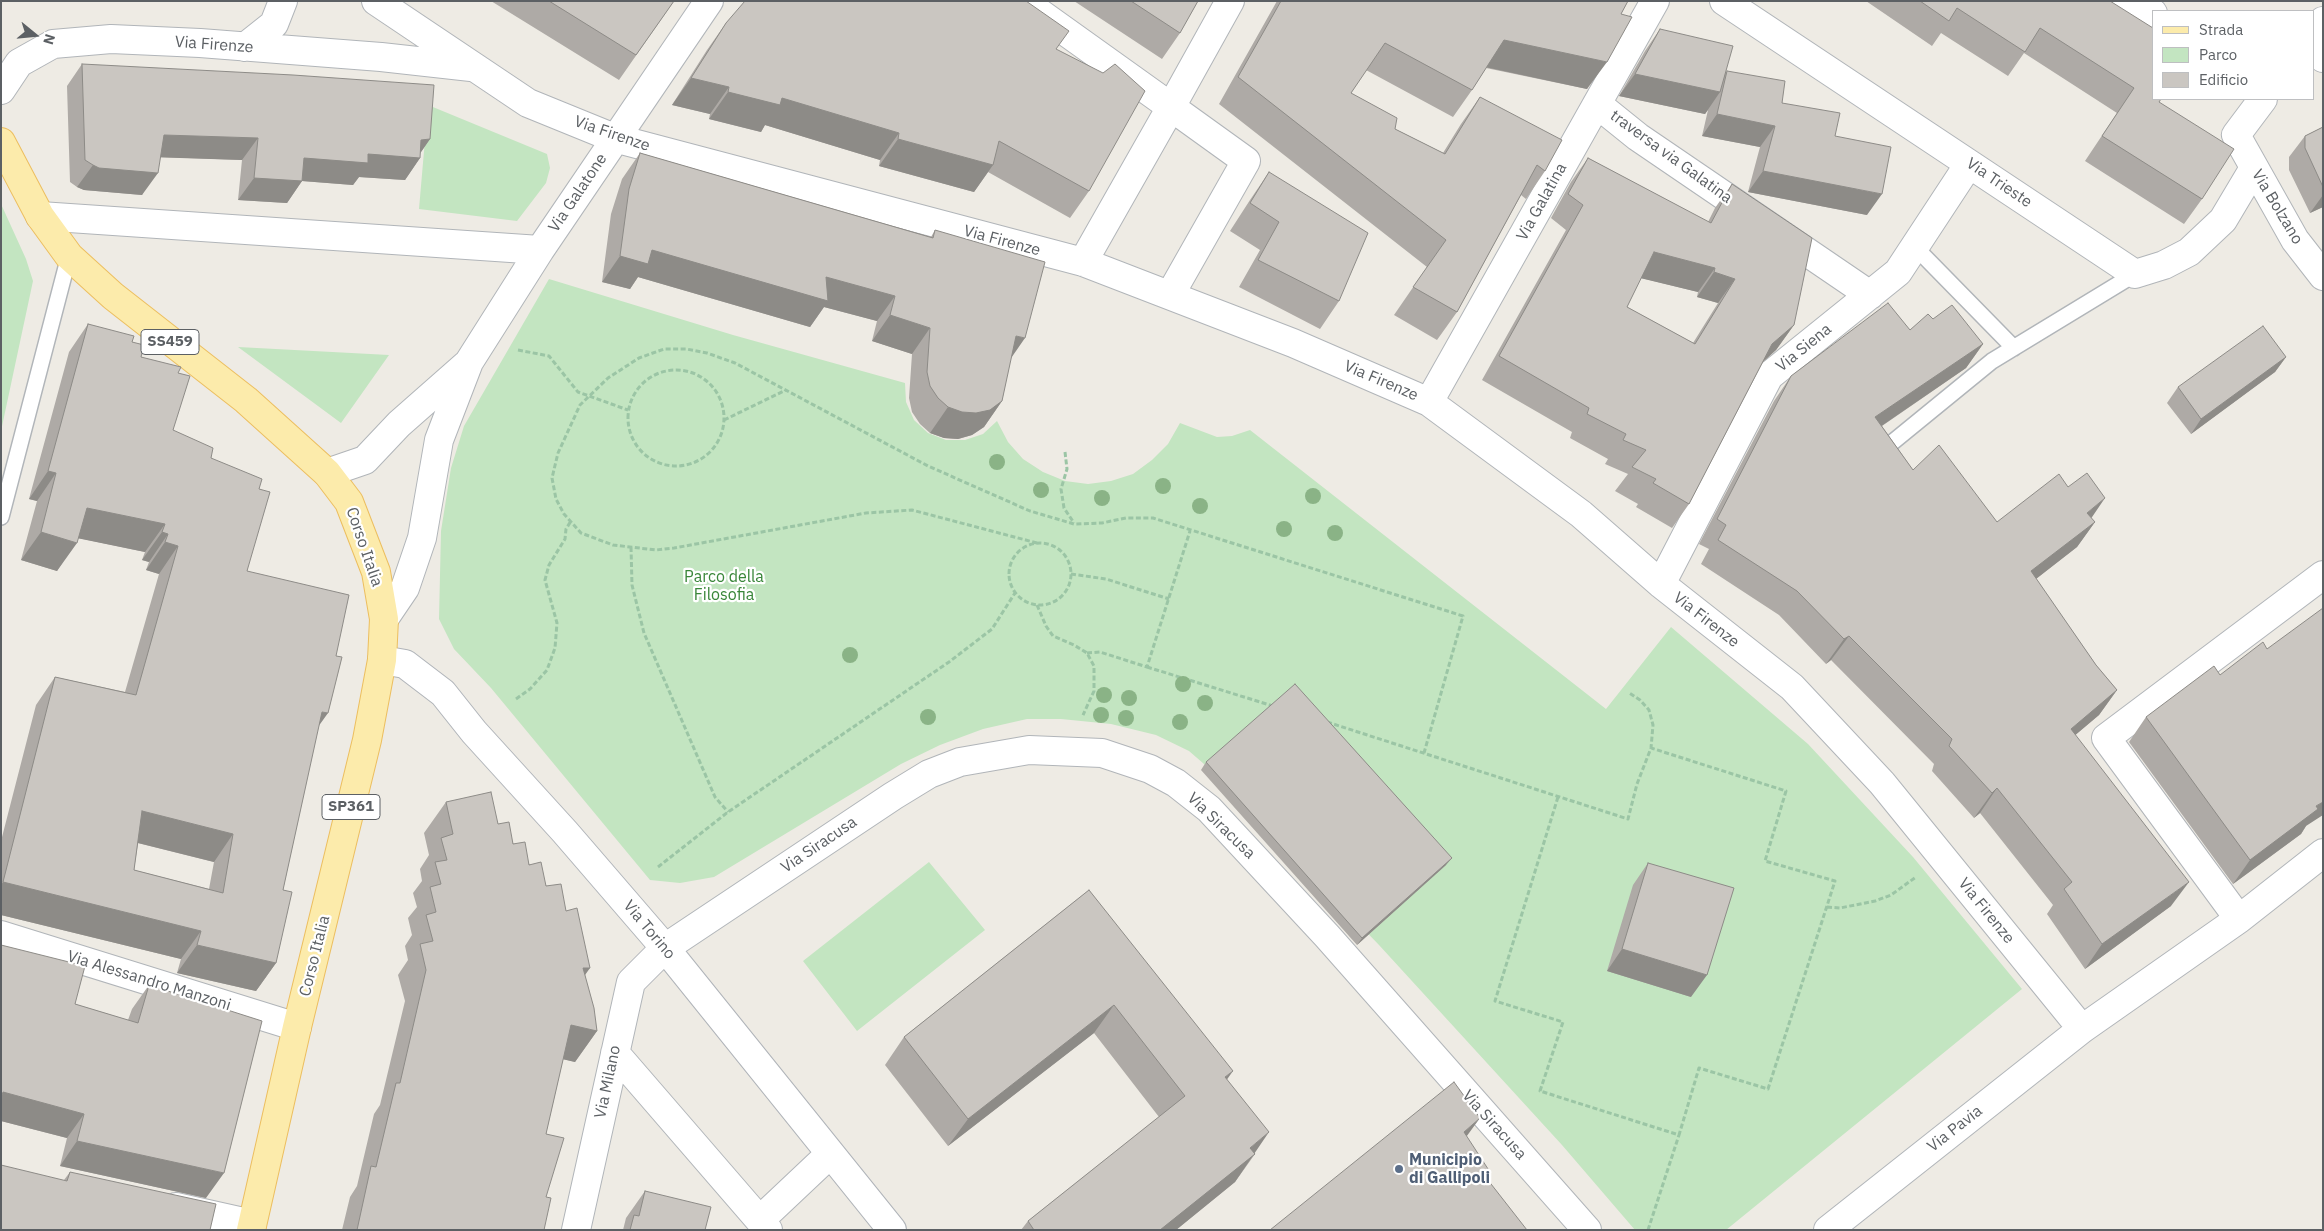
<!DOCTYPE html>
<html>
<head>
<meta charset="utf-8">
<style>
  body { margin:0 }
  #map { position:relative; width:2324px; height:1231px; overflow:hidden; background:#eeebe4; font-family:"IBM Plex Sans",sans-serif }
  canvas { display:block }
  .frame { position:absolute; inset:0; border:2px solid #5c6064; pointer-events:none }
  .legend { position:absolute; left:2152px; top:10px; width:162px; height:90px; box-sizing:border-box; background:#fff; border:1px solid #bebfc1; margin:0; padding:6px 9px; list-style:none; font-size:15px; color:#5c6064 }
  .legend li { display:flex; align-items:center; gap:10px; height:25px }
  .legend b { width:25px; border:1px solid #bebfc1 }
  .north { position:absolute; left:10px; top:10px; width:50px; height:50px; -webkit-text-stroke:4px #fff; paint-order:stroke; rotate:107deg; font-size:14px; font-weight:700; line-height:20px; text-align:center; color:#5c6064 }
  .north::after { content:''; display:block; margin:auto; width:18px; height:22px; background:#5c6064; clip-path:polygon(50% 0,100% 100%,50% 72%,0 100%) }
</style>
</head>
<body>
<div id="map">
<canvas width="2324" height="1231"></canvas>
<div class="frame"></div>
<ul class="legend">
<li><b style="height:6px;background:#fcebab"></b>Strada</li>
<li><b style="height:14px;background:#c3e5c1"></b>Parco</li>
<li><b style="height:14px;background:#cac6c1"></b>Edificio</li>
</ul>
<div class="north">N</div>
</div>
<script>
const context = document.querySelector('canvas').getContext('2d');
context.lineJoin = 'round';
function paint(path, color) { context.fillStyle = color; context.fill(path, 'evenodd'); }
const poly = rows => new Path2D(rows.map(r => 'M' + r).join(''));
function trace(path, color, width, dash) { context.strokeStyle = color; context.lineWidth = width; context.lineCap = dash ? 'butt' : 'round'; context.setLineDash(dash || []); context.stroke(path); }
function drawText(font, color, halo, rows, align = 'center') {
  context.font = font + ' "IBM Plex Sans",sans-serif'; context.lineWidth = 4.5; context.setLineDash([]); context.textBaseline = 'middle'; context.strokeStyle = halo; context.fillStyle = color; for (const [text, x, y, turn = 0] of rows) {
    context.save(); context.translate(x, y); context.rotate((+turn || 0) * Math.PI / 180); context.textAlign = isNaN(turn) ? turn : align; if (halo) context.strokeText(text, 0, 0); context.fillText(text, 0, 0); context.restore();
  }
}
const green = poly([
  [428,105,547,154,550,168,546,183,517,221,419,209],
  [1,204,26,259,33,281,1,431],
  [549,279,733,335,905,383,906,402,914,420,928,433,946,440,965,440,983,434,997,421,1008,442,1023,459,1043,472,1065,481,1088,484,1111,481,1133,474,1152,460,1168,444,1180,423,1217,437,1232,436,1250,430,1606,709,1671,627,1808,744,1913,857,2022,989,1726,1230,1635,1230,1562,1145,1379,945,1204,764,1189,751,1156,735,1111,724,1061,719,1027,719,983,729,940,745,901,764,714,877,680,883,650,880,491,688,454,649,439,619,441,531,451,468,464,426],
  [238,347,389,355,341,423],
  [929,862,985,930,857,1031,803,961]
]);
const path = poly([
  [518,350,549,356,578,392,628,410],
  '628 418a48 48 0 1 1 96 0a48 48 0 1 1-96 0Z',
  [724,420,786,390],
  [1065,452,1067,469,1061,489,1064,508,1074,523],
  [1037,543,912,510,866,513,674,548,656,550,613,545,581,533,564,514,556,499,552,478,558,453,580,405,608,378,639,358,664,349,686,349,707,353,735,363,928,466,1030,511,1074,524,1102,523,1126,518,1153,518,1463,616,1424,753],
  '1009 574a31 31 0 1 1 62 0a31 31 0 1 1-62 0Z',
  [631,547,632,585,644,633,715,797,728,812],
  [1071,574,1106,579,1169,599],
  [1037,605,1046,626,1053,636,1074,645,1087,653,1094,666,1094,691,1083,715],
  [1087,653,1100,652,1147,667,1190,531],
  [1147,667,1273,706],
  [516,699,530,689,547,670,555,648,557,623,545,580,549,565,565,539,566,529,571,521],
  [1327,722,1628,819,1637,784,1651,748,1653,725,1649,710,1640,700,1628,692],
  [1558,797,1495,1001,1563,1022,1540,1091,1679,1135,1699,1068,1768,1089,1835,881,1765,861,1786,791,1651,748],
  [658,867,728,812,949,662,992,629,1015,593],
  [1827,907,1840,908,1875,901,1891,895,1916,877],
  [1648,1230,1679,1135]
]);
const lane = poly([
  [1915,247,2014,348],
  [1883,450,1992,361,2135,274],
  [1,517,69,256]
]);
const street = poly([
  [376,1,528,103,614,138,1083,262,1293,343,1429,402,1581,514,1661,584,1792,687,1882,783,2082,1029],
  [1023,1,1171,107,1230,1],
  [1724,1,2135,274,2164,265,2189,252,2223,220,2254,168],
  [2125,1,2153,13],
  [2313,34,2323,21],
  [245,47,274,24,283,1],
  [2313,47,2323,58],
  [1,90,19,63,53,44,111,39,200,43,381,57,471,67],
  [2263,99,2236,135,2295,240,2323,276],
  [1597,104,1638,137,1870,295],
  [40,216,540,250],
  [1083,262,1171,107,1246,161,1170,295],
  [1429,402,1655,1],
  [327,473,365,460,399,424,466,365],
  [1661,584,1769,376,1898,272,1969,164],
  [384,619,405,588,422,538,439,440,469,362,540,250,709,1],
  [2239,919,2106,738,2323,575],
  [1,935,297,1027],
  [615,1053,768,1230],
  [176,1207,252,1224],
  [760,1220,830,1154],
  [576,1230,631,982,665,948,893,796,929,774,960,762,1029,750,1102,753,1150,769,1176,783,1209,809,1327,936,1587,1230],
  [1828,1230,2082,1029,2239,919,2323,853]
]);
const secondary = poly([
  [382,660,405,664,443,693,474,732,565,832,665,948,892,1230]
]);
const primary = poly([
  [1,142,40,216,69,256,113,296,246,400,327,473,349,502,376,572,384,619,382,660,367,740,297,1027,251,1230]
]);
const trees = [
  [997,462],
  [1163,486],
  [1041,490],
  [1313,496],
  [1102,498],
  [1200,506],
  [1284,529],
  [1335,533],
  [850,655],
  [1183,684],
  [1104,695],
  [1129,698],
  [1205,703],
  [1101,715],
  [928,717],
  [1126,718],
  [1180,722]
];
const wall = poly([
  [491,1,674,1,619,80],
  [1074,1,1198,1,1180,33,1162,59],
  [1277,1,1628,1,1621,14,1587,89,1486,68,1472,90,1453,117,1366,70,1351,93,1395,129,1443,153,1461,124,1480,97,1545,171,1526,199,1521,195,1457,312,1437,340,1394,315,1427,267,1219,104],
  [1866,1,2110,1,2159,102,2202,199,2184,224,2085,161,2117,113,2024,53,2008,76,1941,33,1932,46],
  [726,23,1056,49,1089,191,1070,218,988,172,974,192,879,166,880,160,765,125,761,132,709,119,710,114,672,105,707,50],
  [1660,29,1726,72,1782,103,1835,136,1867,215,1748,192,1760,147,1702,136,1708,110,1705,114,1619,96,1645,51],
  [82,64,430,139,420,153,420,158,405,180,359,177,353,185,302,181,287,203,238,200,242,160,160,157,142,195,84,190,77,187,70,182,67,86],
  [2323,127,2323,207,2310,213,2289,170,2289,157,2305,136],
  [640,153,931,237,935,230,1011,357,1002,401,984,427,972,435,958,439,944,438,930,433,920,424,912,412,909,398,912,354,872,341,877,321,824,307,810,327,638,277,630,289,602,282,611,214,622,179],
  [1588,158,1708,222,1715,208,1732,184,1794,325,1776,350,1763,362,1689,504,1672,528,1636,507,1638,504,1615,491,1628,474,1605,464,1608,459,1570,438,1572,432,1482,380,1566,230,1551,218,1571,182],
  [1641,278,1698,292,1697,297,1718,303,1693,343,1627,307],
  [1269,172,1339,301,1320,329,1239,287,1260,250,1230,231,1250,200],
  [1933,319,1983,344,1966,368,1882,426,1913,470,1997,522,2091,518,2095,522,2077,547,2036,579,2096,665,2117,690,2099,715,2075,735,2171,906,2085,969,2047,914,2053,905,1980,813,1974,818,1932,771,1934,764,1831,660,1826,664,1779,615,1701,564,1709,549,1699,544,1774,401,1791,376,1910,330],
  [88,324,132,342,141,357,178,373,173,430,211,458,259,489,247,571,318,727,283,890,276,963,256,991,177,973,181,959,1,915,1,841,36,705,55,677,125,692,159,574,146,570,149,562,142,560,145,552,78,538,57,571,21,560,37,501,29,499,69,352],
  [138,843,214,862,209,889,134,870],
  [2286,357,2275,372,2191,434,2167,403,2178,387],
  [2146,717,2306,826,2301,834,2233,884,2129,742],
  [1206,762,1446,865,1357,945,1201,770],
  [446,802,498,824,566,911,585,975,597,1031,575,1062,563,1059,546,1134,546,1197,544,1230,342,1230,350,1197,357,1186,374,1114,380,1105,405,1001,398,975,408,960,405,946,412,935,408,918,417,907,413,893,422,881,420,869,429,855,424,833],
  [1648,863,1691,997,1607,971,1633,885],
  [1089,890,1227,1079,1255,1154,1235,1182,1176,1230,1021,1230,1028,1221,1159,1117,1094,1033,948,1146,885,1065,904,1037],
  [1,945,75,1004,128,1020,132,1009,149,985,206,1198,60,1166,67,1138,1,1121],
  [70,1172,210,1230,64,1180],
  [645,1191,705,1230,623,1230,626,1218]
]);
const shadedWall = poly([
  [1504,40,1607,62,1587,89,1485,67],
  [1635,74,1720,92,1705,114,1619,96],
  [691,78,729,87,710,114,672,105],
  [728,92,782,98,899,133,880,160,765,125,761,132,709,119],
  [1717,114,1775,126,1760,147,1702,136],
  [164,135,258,138,242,160,149,157],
  [430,139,417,158,420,158,405,180,359,177,353,185,302,181,287,203,238,200,254,178,304,158,368,154,421,140],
  [898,139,993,165,974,192,879,166],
  [93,165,158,173,142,195,84,190,77,187],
  [1763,171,1882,194,1867,215,1748,192],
  [2323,195,2323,207,2310,213],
  [652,250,826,277,895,296,877,321,824,307,810,327,638,277,630,289,602,282,620,256],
  [1654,252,1715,268,1698,292,1636,277],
  [1714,272,1735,279,1718,303,1697,297],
  [890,315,930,328,912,354,872,341],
  [1794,325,1776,350,1755,369,1772,344],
  [1016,336,1025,338,1007,364],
  [1983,344,1966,368,1858,442,1875,417],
  [2286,357,2275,372,2191,434,2201,419],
  [1002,401,984,427,972,435,958,439,944,438,930,433,948,407],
  [48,471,56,473,37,501,29,499],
  [2105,498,2088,523,2087,513],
  [87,508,165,524,145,552,67,536],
  [2095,522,2077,547,2014,596,2031,571],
  [41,532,77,543,57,571,21,560],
  [162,532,168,534,149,562,142,560],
  [165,542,178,546,159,574,146,570],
  [1849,636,1831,660,1826,664,1844,639],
  [2117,690,2099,715,2053,754,2071,729],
  [322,712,328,713,308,741],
  [1997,788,1980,813,1974,818,1992,793],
  [2323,802,2323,815,2306,826,2301,834,2233,884,2250,860,2316,806],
  [142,811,233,834,214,862,122,839],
  [1452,858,1446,865,1357,945,1362,938],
  [3,882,201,931,181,959,1,915,1,885],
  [2189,882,2171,906,2085,969,2102,944],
  [197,945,276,963,256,991,177,973],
  [1622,949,1707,975,1691,997,1607,971],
  [583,968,590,968,568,999],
  [1114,1005,1094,1033,948,1146,968,1119],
  [571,1025,597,1031,575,1062,549,1056],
  [1233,1071,1213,1099,1225,1077],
  [3,1092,84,1114,67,1138,1,1121,1,1095],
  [1480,1118,1461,1144,1464,1132],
  [1269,1132,1235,1182,1176,1230,1160,1230,1250,1148],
  [77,1141,224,1173,206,1198,60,1166]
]);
const building = poly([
  [549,1,674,1,636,55,549,1],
  [745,1,1026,1,1069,31,1056,49,1103,73,1115,64,1145,91,1089,191,999,141,993,165,898,139,899,133,782,98,780,105,728,92,729,87,691,78,726,23,745,1],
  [1131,1,1198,1,1180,33,1131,1],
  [1281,1,1628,1,1621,14,1632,17,1607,62,1504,40,1472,90,1385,43,1351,93,1397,118,1395,129,1445,154,1480,97,1562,140,1545,171,1537,165,1457,312,1413,287,1446,240,1238,77,1281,1],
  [1920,1,2110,1,2153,28,2153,99,2161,99,2159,102,2234,149,2202,199,2102,136,2134,88,2040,28,2025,52,1957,8,1949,21,1920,1],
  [1660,29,1733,46,1720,92,1635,74,1660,29],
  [82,64,293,75,434,85,430,139,421,140,420,158,368,154,368,163,304,158,302,181,254,178,258,138,164,135,158,173,99,168,93,165,85,160,82,64],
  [1727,71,1785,81,1782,103,1840,113,1835,136,1891,147,1882,194,1763,171,1775,126,1717,114,1727,71],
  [2323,127,2323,187,2305,148,2305,136,2323,127],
  [640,153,933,238,935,230,1045,262,1025,338,1016,336,1002,401,990,410,976,413,962,412,948,407,938,398,930,386,927,372,930,328,890,315,895,296,826,277,828,301,652,250,648,264,620,256,629,189,640,153],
  [1588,158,1711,223,1732,184,1812,238,1794,325,1772,344,1689,504,1653,483,1656,479,1632,467,1646,450,1623,440,1626,434,1587,414,1589,408,1499,356,1583,205,1568,194,1588,158],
  [1654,252,1715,268,1714,272,1735,279,1695,344,1627,307,1654,252],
  [1269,172,1368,233,1339,301,1258,260,1279,222,1250,203,1269,172],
  [1888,303,1910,330,1928,314,1933,319,1952,305,1983,344,1875,417,1913,470,1939,445,1997,522,2059,474,2068,487,2087,473,2105,498,2087,513,2095,522,2031,571,2096,665,2117,690,2071,729,2189,882,2102,944,2064,889,2072,882,1997,788,1992,793,1949,746,1952,739,1849,636,1844,639,1797,591,1718,540,1726,525,1717,519,1791,376,1888,303],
  [88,324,134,336,132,342,144,345,141,357,181,367,178,373,190,376,173,430,213,448,211,458,262,479,259,489,270,492,247,571,349,595,336,656,342,657,328,713,322,712,283,890,292,892,276,963,197,945,201,931,3,882,55,677,136,695,178,546,165,542,168,534,162,532,165,524,87,508,77,543,41,532,56,473,48,471,88,324],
  [142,811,233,834,223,893,134,870,142,811],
  [2263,326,2286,357,2201,419,2178,387,2263,326],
  [2323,608,2323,802,2316,806,2318,809,2250,860,2146,717,2214,666,2220,675,2263,642,2267,649,2323,608],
  [1295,684,1452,858,1362,938,1206,762,1295,684],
  [491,792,498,824,509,822,513,844,525,842,529,865,541,862,546,886,561,884,566,911,577,908,590,968,583,968,594,1008,597,1031,571,1025,546,1134,564,1138,546,1197,551,1198,544,1230,357,1230,371,1166,376,1167,396,1083,400,1083,426,970,420,944,433,941,426,915,436,912,430,887,441,884,435,862,447,860,441,838,453,834,446,802,491,792],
  [1648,863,1734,888,1707,975,1622,949,1648,863],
  [1089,890,1233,1071,1225,1077,1269,1132,1250,1148,1255,1154,1160,1230,1034,1230,1028,1221,1185,1096,1114,1005,968,1119,904,1037,1089,890],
  [1,945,85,966,75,1004,138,1023,149,985,262,1021,224,1173,77,1141,84,1114,3,1092,1,1099,1,945],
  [1454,1082,1480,1118,1464,1132,1490,1172,1484,1175,1527,1230,1270,1230,1454,1082],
  [1,1165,67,1181,70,1172,216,1204,210,1230,1,1230,1,1165],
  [645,1191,711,1207,705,1230,630,1230,634,1215,639,1216,645,1191]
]);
const markers = [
  [1399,1169,5,"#5c6f8a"]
];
const shields = [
  [170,342,58],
  [351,807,58]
];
const shieldNames = [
  ["SS459",170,342],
  ["SP361",351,807]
];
const streetNames = [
  ["Via Firenze",214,45,4],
  ["Via Firenze",612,134,19],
  ["traversa via Galatina",1671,157,36],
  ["Via Trieste",1999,183,34],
  ["Via Galatone",578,193,-56],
  ["Via Galatina",1542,202,-61],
  ["Via Bolzano",2277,207,59],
  ["Via Firenze",1002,241,15],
  ["Via Siena",1804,348,-39],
  ["Via Firenze",1381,381,23],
  ["Corso Italia",364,547,71],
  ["Via Firenze",1706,620,38],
  ["Via Siracusa",1221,826,44],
  ["Via Siracusa",819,845,-34],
  ["Via Firenze",1986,911,51],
  ["Via Torino",649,930,50],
  ["Corso Italia",315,956,-76],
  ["Via Alessandro Manzoni",149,981,17],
  ["Via Milano",608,1082,-78],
  ["Via Siracusa",1494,1125,48],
  ["Via Pavia",1955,1129,-38]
];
const parkNames = [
  ["Parco della",724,577],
  ["Filosofia",724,595]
];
const serviceNames = [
  ["Municipio",1409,1160],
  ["di Gallipoli",1409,1178]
];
paint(green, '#c3e5c1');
trace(lane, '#b1b5b9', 18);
trace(street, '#b1b5b9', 30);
trace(secondary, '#b0b4b9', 30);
trace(primary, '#ecbe5f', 30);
trace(path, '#9bc5a5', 3, [5, 2.5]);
trace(lane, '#fff', 15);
trace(street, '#fff', 28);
trace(secondary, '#fff', 28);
trace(primary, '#fcebab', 28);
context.fillStyle = '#8ab386';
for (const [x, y] of trees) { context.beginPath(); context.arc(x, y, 8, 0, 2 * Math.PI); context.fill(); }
paint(wall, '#aeaaa6');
paint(shadedWall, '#8d8b87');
paint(building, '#cac6c1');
trace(building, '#8d8b87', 1);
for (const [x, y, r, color] of markers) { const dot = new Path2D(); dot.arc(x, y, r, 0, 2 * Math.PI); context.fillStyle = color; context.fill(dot); trace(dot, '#fff', 2); }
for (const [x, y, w] of shields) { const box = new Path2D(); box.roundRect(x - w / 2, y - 12.5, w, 25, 4); context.fillStyle = '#fff'; context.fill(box); trace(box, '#5c6064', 1); }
drawText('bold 15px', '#5c6064', null, shieldNames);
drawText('16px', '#5c6064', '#fff', streetNames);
drawText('16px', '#398639', '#fff', parkNames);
drawText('bold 16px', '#4e5e75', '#fff', serviceNames, 'left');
</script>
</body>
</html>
